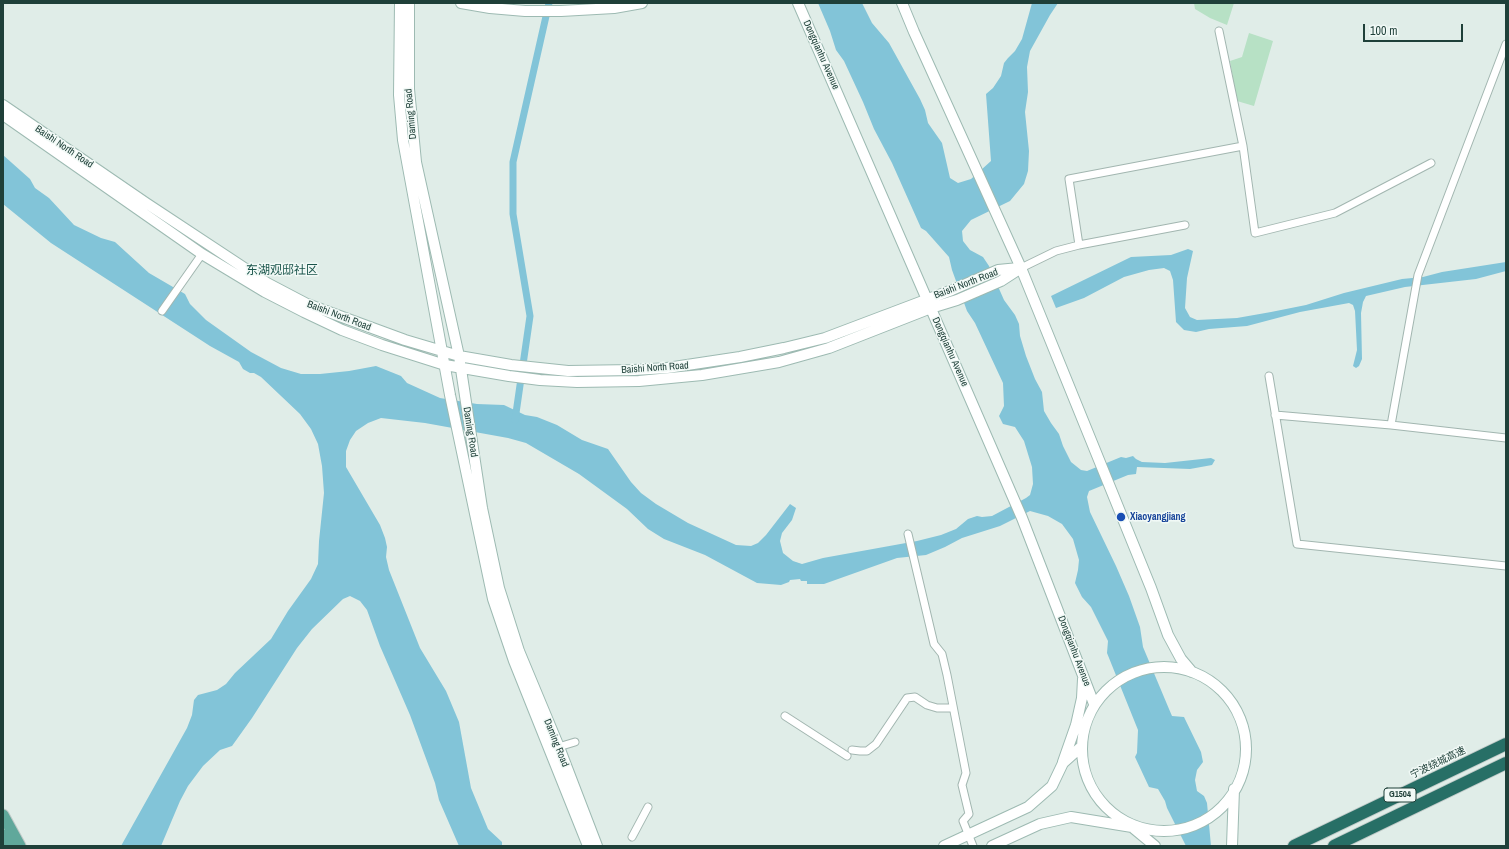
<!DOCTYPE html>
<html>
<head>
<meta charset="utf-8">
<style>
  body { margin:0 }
  #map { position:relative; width:1509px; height:849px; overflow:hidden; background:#e0ede8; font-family:"Archivo Narrow",sans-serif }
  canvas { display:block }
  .frame { position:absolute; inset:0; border:4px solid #1f4039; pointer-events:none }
  .scale { position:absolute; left:1363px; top:24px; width:100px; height:18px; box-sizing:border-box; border:2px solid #1f4039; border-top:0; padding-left:5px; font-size:12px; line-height:14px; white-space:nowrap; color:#1f4039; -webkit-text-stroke:3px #f1f9f6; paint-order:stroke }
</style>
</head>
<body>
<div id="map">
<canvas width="1509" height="849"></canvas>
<div class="frame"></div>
<div class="scale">100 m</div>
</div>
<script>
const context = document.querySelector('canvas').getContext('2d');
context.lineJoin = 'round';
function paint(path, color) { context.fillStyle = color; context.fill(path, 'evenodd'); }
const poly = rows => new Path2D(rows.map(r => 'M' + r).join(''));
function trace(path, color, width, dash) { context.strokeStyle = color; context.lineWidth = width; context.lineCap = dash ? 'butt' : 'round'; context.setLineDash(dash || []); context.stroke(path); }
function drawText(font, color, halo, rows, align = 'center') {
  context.font = font + ' "Archivo Narrow","Noto Sans SC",sans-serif'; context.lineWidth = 3; context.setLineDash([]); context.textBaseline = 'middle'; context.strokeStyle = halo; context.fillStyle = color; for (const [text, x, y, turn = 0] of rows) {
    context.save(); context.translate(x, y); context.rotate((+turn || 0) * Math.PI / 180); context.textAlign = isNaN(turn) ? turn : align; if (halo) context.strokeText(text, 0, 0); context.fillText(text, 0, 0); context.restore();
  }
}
const green = poly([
  [1194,3,1234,3,1227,25,1210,18,1195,9],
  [1249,33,1273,41,1254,106,1237,101,1230,61,1242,57]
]);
const water = poly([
  [818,3,862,3,872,23,889,43,920,99,925,110,928,123,942,143,950,178,958,183,971,179,991,161,986,94,993,88,1001,76,1004,63,1008,58,1015,51,1022,39,1032,3,1058,3,1050,15,1030,51,1027,67,1028,92,1025,112,1029,151,1028,171,1024,184,1010,201,971,220,962,231,963,241,970,250,983,257,989,266,1004,300,1015,315,1019,324,1020,336,1026,356,1035,379,1042,392,1044,411,1051,423,1059,434,1063,446,1071,462,1081,470,1087,471,1121,457,1126,458,1133,456,1136,459,1142,462,1165,463,1211,458,1215,460,1212,465,1190,469,1137,467,1136,474,1128,475,1089,491,1087,497,1090,512,1116,566,1129,596,1140,627,1143,647,1169,709,1172,716,1184,717,1201,752,1203,762,1197,770,1195,780,1197,791,1204,796,1207,803,1211,846,1186,846,1167,808,1165,801,1158,789,1149,787,1135,757,1137,753,1138,730,1107,653,1108,641,1091,607,1082,597,1075,583,1078,570,1079,560,1073,539,1062,524,1048,516,1030,511,1000,526,962,538,945,547,926,555,897,558,824,584,807,584,807,581,801,581,800,579,790,580,789,582,781,585,757,583,705,555,664,539,648,529,627,509,579,474,526,443,508,438,425,423,381,418,368,423,356,431,350,440,346,451,346,467,380,525,385,538,387,547,386,557,389,570,420,648,446,691,459,722,471,788,488,829,502,842,502,846,459,846,439,800,435,783,410,715,380,646,367,610,360,601,350,596,343,599,312,629,297,648,252,718,232,746,220,750,203,766,188,786,180,801,161,846,121,846,187,728,192,715,194,700,198,695,217,690,226,684,235,673,271,639,288,611,311,579,318,564,319,541,324,493,322,466,318,444,311,429,300,414,261,377,254,373,250,373,243,369,239,362,210,346,51,243,3,204,3,155,30,179,35,188,49,198,74,225,101,238,115,242,149,273,185,294,190,304,206,320,251,352,281,368,301,374,320,374,349,371,376,366,401,376,407,383,440,398,477,404,504,405,525,415,537,417,557,425,582,440,608,449,631,482,641,493,656,504,688,523,736,545,751,546,758,543,766,535,790,504,796,508,792,520,782,533,780,541,783,553,793,561,802,564,823,558,917,541,941,535,956,529,968,519,977,516,982,517,992,516,1026,498,1030,495,1033,484,1032,467,1024,441,1015,427,1003,424,999,416,1004,406,1003,383,975,323,967,311,952,270,949,257,926,231,921,228,892,163,874,129,863,102,844,61,836,50,830,31],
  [1188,249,1193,251,1187,278,1185,308,1190,317,1197,320,1237,318,1271,312,1306,305,1344,293,1402,279,1423,277,1442,272,1506,262,1506,271,1476,279,1405,287,1366,296,1363,302,1361,313,1362,359,1359,366,1356,368,1353,366,1357,350,1355,311,1353,305,1349,303,1300,312,1247,326,1209,329,1196,332,1184,330,1176,322,1173,280,1170,271,1164,268,1149,270,1124,277,1084,298,1056,308,1051,296,1131,257,1171,255]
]);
const canal = poly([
  [515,420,530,316,513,214,513,162,549,3]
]);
const street = poly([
  [1219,31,1243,146,1255,233,1335,213,1431,163],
  [1079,245,1069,179,1243,146],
  [1021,268,1056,251,1079,245,1185,225],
  [162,311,202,254],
  [1269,376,1297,544,1506,566],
  [1275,415,1391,425,1506,438],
  [1391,425,1418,275,1506,44],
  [908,534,934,644,942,654,947,675,966,773,962,785,969,814,963,821,973,846],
  [785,716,847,756],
  [555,748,575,742],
  [852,750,860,751,867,751,876,744,907,698,915,697,927,705,937,708,953,708],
  [632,837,648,807]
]);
const secondary = poly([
  [400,3,399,95,403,140,450,395,493,599,514,661,588,846],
  [409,3,409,89,416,162,459,356,482,508,499,588,519,651,559,747,597,846],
  [461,3,490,8,525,11,561,11,614,8,642,3],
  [798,3,1022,518,1094,704],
  [902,3,914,32,1021,268,1151,588,1168,635,1181,659,1192,672],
  [3,105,146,203,267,283,307,304,405,340,459,356,511,365,568,371,634,370,667,368,740,357,784,348,825,338,952,290,998,270,1019,268],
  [3,115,202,254,265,292,304,312,342,330,382,345,445,365,509,376,540,380,577,382,639,381,702,375,779,362,829,348,931,308,957,300,1001,281,1021,268],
  '1082 749a82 82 0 1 1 164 0a82 82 0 1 1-164 0Z',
  [1063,762,1076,725,1082,698,1083,679],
  [944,846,1028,807,1052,786,1063,763,1082,746],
  [992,846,1040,824,1071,817,1132,827,1155,846],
  [1232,846,1234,789]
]);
const primary = poly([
  [3,815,20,846],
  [3,835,8,846]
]);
const highway = poly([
  [1294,846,1506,744],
  [1334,846,1506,763]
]);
const markers = [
  [1121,517,5,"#1a4fb4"]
];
const shields = [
  [1400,795,32]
];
const shieldNames = [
  ["G1504",1400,795]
];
const streetNames = [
  ["Dongqianhu Avenue",821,55,66],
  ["Daming Road",411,114,-95],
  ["Baishi North Road",64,147,34],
  ["Baishi North Road",966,284,-21],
  ["Baishi North Road",339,316,21],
  ["Dongqianhu Avenue",950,352,66],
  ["Baishi North Road",655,368,-4],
  ["Daming Road",470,432,81],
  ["Dongqianhu Avenue",1074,651,69],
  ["Daming Road",556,743,68],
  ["宁波绕城高速",1438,763,-26]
];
const transitNames = [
  ["Xiaoyangjiang",1130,517]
];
const quarterNames = [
  ["东湖观邸社区",282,271]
];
paint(green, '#b7e1c5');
paint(water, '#82c4d8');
trace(canal, '#82c4d8', 7);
trace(street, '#a2b6b0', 9);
trace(secondary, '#9dbab2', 12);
trace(primary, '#c0cac8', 13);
trace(highway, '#c0cac8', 14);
trace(street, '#fff', 7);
trace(secondary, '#fff', 10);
trace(primary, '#60a89b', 11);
trace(highway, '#276f66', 12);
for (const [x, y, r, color] of markers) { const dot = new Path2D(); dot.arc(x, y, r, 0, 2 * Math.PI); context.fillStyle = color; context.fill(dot); trace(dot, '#f1f9f6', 1.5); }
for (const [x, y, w] of shields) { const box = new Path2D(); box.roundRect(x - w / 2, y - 7, w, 14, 3); context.fillStyle = '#f1f9f6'; context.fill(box); trace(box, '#1f4039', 1); }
drawText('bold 9px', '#1f4039', null, shieldNames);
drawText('10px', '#1f4039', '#f1f9f6', streetNames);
drawText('bold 10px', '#164399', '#f1f9f6', transitNames, 'left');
drawText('12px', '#19544a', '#f1f9f6', quarterNames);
</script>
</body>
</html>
